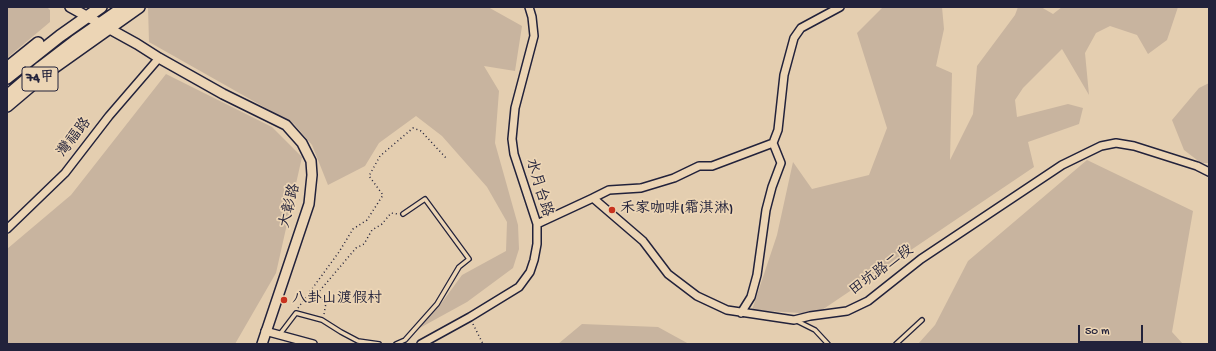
<!DOCTYPE html>
<html>
<head>
<meta charset="utf-8">
<style>
  body { margin:0 }
  #map { position:relative; width:1216px; height:351px; overflow:hidden; background:#e4ceb0; font-family:"Gochi Hand",sans-serif }
  canvas { display:block }
  .frame { position:absolute; inset:0; border:8px solid #22223b; pointer-events:none }
  .scale { position:absolute; left:1078px; top:325px; width:65px; height:18px; box-sizing:border-box; border:2px solid #22223b; border-top:0; padding-left:5px; font-size:12px; line-height:14px; white-space:nowrap; color:#22223b; -webkit-text-stroke:3px #ecd5b5; paint-order:stroke }
</style>
</head>
<body>
<div id="map">
<canvas width="1216" height="351"></canvas>
<div class="frame"></div>
<div class="scale">50 m</div>
</div>
<script>
const context = document.querySelector('canvas').getContext('2d');
context.lineJoin = 'round';
function paint(path, color) { context.fillStyle = color; context.fill(path, 'evenodd'); }
const poly = rows => new Path2D(rows.map(r => 'M' + r).join(''));
function trace(path, color, width, dash) { context.strokeStyle = color; context.lineWidth = width; context.lineCap = dash ? 'butt' : 'round'; context.setLineDash(dash || []); context.stroke(path); }
function drawText(font, color, halo, rows, align = 'center') {
  context.font = font + ' "Gochi Hand","LXGW WenKai TC",sans-serif'; context.lineWidth = 3.5; context.setLineDash([]); context.textBaseline = 'middle'; context.strokeStyle = halo; context.fillStyle = color; for (const [text, x, y, turn = 0] of rows) {
    context.save(); context.translate(x, y); context.rotate((+turn || 0) * Math.PI / 180); context.textAlign = isNaN(turn) ? turn : align; if (halo) context.strokeText(text, 0, 0); context.fillText(text, 0, 0); context.restore();
  }
}
const green = poly([
  [7,7,47,7,50,10,50,22,7,58],
  [148,7,488,7,522,26,515,71,484,66,499,91,495,143,518,225,519,249,513,268,467,302,416,330,443,301,462,275,506,251,507,222,487,187,442,136,416,116,379,143,365,166,328,185,312,145,294,124,149,42],
  [883,7,942,7,944,29,936,66,952,73,950,160,973,114,977,66,1015,15,1018,7,1041,7,1053,14,1062,7,1178,7,1167,40,1148,54,1137,35,1110,26,1096,33,1085,53,1089,95,1062,49,1023,88,1015,100,1017,117,1068,104,1083,108,1079,124,1028,142,1034,167,816,314,752,310,777,235,793,162,812,189,869,175,887,128,857,33],
  [166,74,272,127,302,157,276,273,235,344,7,344,7,249,71,195],
  [1209,83,1209,163,1201,163,1184,150,1172,120,1199,88],
  [1087,160,1193,211,1172,332,1183,344,918,344,935,325,968,261],
  [582,324,658,327,689,344,558,344]
]);
const path = poly([
  [298,308,339,252,353,229,367,220,383,195,369,176,380,156,413,128,421,131,447,159],
  [324,314,326,303,317,294,356,248,364,244,372,230,382,224,391,213,398,214],
  [473,324,483,344]
]);
const service = poly([
  [795,320,815,330,828,344],
  [280,334,296,313,322,320,341,332,358,341,379,344],
  [396,344,405,340,437,304,459,267,469,259,425,199,403,214],
  [896,344,922,320]
]);
const minor = poly([
  [593,198,609,190,641,188,674,178,699,166,712,166,773,143],
  [537,224,593,198,643,241,668,274,697,296,727,310,794,320,810,316,847,311,868,301,921,259,1062,165,1101,146,1116,143,1134,146,1197,166,1209,172],
  [7,229,65,173,109,116,159,58],
  [741,313,751,297,757,275,766,210,772,187,781,163,773,143,778,130,784,75,794,38,801,28,840,7],
  [265,331,313,344],
  [421,344,470,317,519,287,530,272,534,260,537,244,537,224,514,154,512,139,515,108,534,36,532,17,529,7]
]);
const secondary = poly([
  [70,7,137,44,159,58,223,94,286,125,302,143,311,161,312,175,309,204,262,344]
]);
const primary = poly([
  [7,68,38,43],
  [7,78,60,36,101,7],
  [7,96,41,67,75,41,124,7],
  [7,106,46,73,139,7]
]);
const markers = [
  [612,210,4,"#c8321e"],
  [284,300,4,"#c8321e"]
];
const shields = [
  [40,79,36]
];
const shieldNames = [
  ["74甲",40,79]
];
const streetNames = [
  ["灣福路",75,138,-52],
  ["水月台路",538,188,73],
  ["大彰路",291,206,-76],
  ["田坑路二段",882,271,-36]
];
const poiNames = [
  ["禾家咖啡(霜淇淋)",620,210],
  ["八卦山渡假村",292,300]
];
paint(green, '#c8b49f');
trace(service, '#22223b', 6);
trace(minor, '#22223b', 10);
trace(secondary, '#22223b', 12);
trace(primary, '#22223b', 14);
trace(path, '#22223b', 1.5, [1, 3]);
trace(service, '#ecd5b5', 3.5);
trace(minor, '#ecd5b5', 7);
trace(secondary, '#ecd5b5', 9);
trace(primary, '#ecd5b5', 11);
for (const [x, y, r, color] of markers) { const dot = new Path2D(); dot.arc(x, y, r, 0, 2 * Math.PI); context.fillStyle = color; context.fill(dot); trace(dot, '#ecd5b5', 1.5); }
for (const [x, y, w] of shields) { const box = new Path2D(); box.roundRect(x - w / 2, y - 12, w, 24, 3); context.fillStyle = '#ecd5b5'; context.fill(box); trace(box, '#22223b', 1); }
drawText('bold 14px', '#22223b', null, shieldNames);
drawText('15px', '#22223b', '#ecd5b5', streetNames);
drawText('15px', '#22223b', '#ecd5b5', poiNames, 'left');
</script>
</body>
</html>
